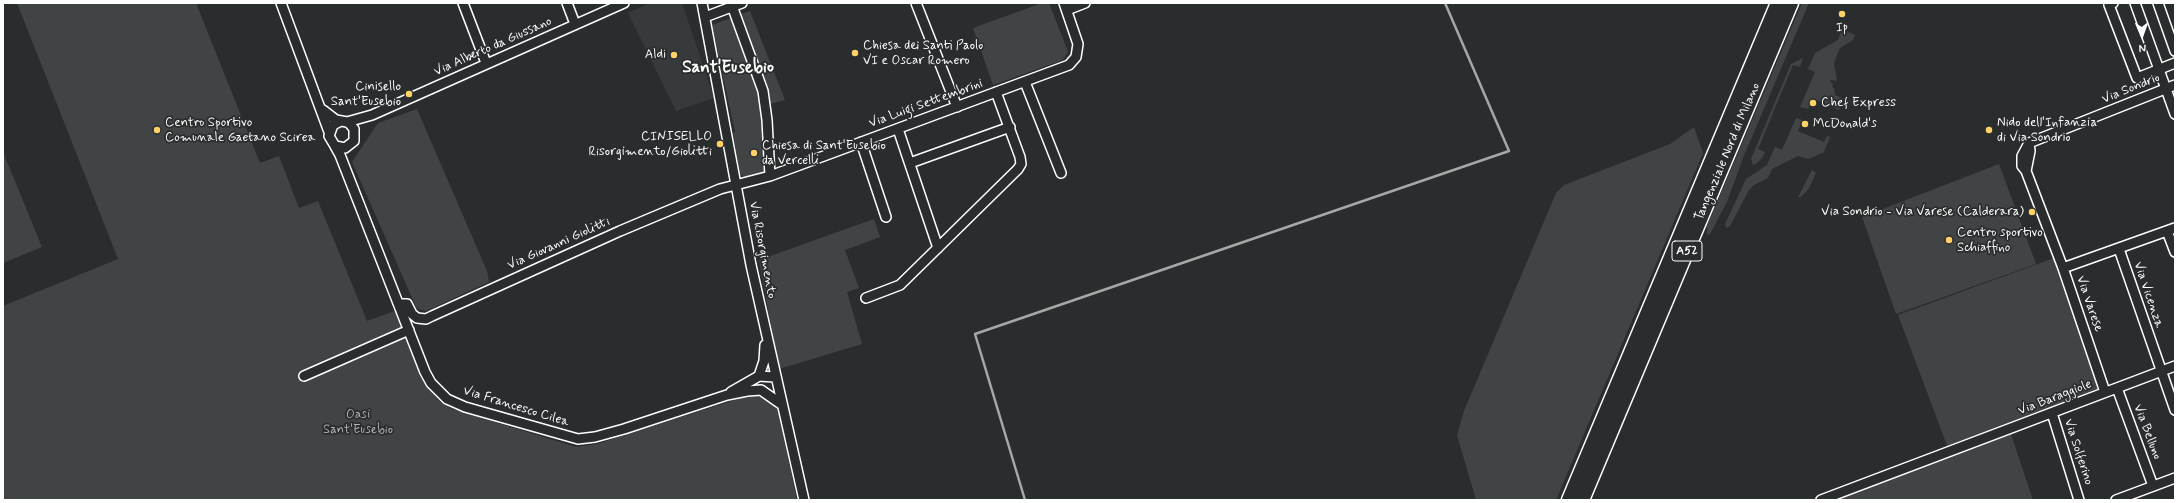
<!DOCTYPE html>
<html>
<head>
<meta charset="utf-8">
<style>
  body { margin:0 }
  #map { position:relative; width:2178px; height:503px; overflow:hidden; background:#2a2d2e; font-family:Mynerve,sans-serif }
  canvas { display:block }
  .frame { position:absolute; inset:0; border:4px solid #fff; pointer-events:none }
  .north { position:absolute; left:2122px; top:16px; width:40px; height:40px; -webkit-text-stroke:3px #2a2d2e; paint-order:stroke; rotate:178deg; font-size:11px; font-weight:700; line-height:16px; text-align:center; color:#fff }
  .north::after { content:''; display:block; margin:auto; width:14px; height:18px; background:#fff; clip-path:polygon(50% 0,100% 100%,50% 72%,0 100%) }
</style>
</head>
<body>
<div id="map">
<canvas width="2178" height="503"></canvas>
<div class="frame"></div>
<div class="north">N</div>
</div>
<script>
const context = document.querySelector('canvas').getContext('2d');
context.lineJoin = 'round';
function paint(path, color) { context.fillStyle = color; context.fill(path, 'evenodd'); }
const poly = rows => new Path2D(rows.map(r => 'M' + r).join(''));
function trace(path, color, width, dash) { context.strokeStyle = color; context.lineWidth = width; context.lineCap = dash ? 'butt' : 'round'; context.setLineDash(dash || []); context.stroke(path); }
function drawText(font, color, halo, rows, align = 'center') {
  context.font = font + ' Mynerve,sans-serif'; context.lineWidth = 3.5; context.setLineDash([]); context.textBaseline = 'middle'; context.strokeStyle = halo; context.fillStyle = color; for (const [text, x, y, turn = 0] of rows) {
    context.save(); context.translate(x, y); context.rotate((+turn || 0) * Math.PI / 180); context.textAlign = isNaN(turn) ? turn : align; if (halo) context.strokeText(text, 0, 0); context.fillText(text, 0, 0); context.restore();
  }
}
const built = poly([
  [650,3,682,3,714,98,676,111,628,13]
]);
const green = poly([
  [17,3,196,3,260,163,279,156,299,208,318,201,367,321,395,311,422,379,439,401,452,409,576,447,597,444,747,396,758,395,771,401,778,411,797,500,3,500,3,306,118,259],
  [1042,3,1049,3,1068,52,1063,60,993,85,973,28],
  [1802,3,1809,3,1743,158,1727,202,1710,234,1707,235,1707,226],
  [750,11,785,100,763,106,767,171,747,179,740,174,733,133,735,132,712,25],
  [1842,29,1855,35,1853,40,1840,48,1834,63,1837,81,1831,80,1830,82,1833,84,1832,87,1834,88,1835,95,1844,99,1839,110,1812,98,1808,109,1800,107,1815,72,1808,69,1815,53,1838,40],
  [1803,58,1800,67,1793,65,1758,149,1765,152,1763,157,1756,164,1753,165,1751,159,1791,64],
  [417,109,487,271,489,282,426,311,417,309,352,162,378,123],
  [1796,118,1803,120,1798,131,1824,142,1827,136,1830,137,1824,152,1809,159,1798,156,1772,169,1768,178,1754,185,1749,190,1730,226,1726,228,1725,224,1746,179,1767,165,1775,147,1782,150],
  [1694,127,1703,153,1556,500,1476,500,1457,435,1464,411,1556,193,1564,185,1670,144],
  [3,152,42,247,3,263],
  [1999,164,2036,264,1896,314,1862,217],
  [1812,170,1816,173,1808,190,1801,197,1798,197],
  [874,219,880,237,845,250,859,288,847,292,862,344,779,369,759,260],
  [2054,258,2100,389,1948,448,1898,315],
  [2011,434,2033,500,1832,500]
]);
const stream = poly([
  [1025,500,975,334,1509,151,1445,3]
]);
const minor = poly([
  [281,3,329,132],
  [463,3,486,63],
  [567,3,575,24],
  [702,3,751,265,804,500],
  [731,3,763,91,767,120,770,176],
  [916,3,957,107],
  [2113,3,2109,5,2137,78,2175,63],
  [2135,3,2175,114],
  [2158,3,2175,51],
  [1067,10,1085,3],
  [705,17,742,3],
  [1025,82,1061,173],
  [323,110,336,120,347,122,350,124,354,129,354,141,345,148,335,146,329,136,333,125,341,121],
  [347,122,372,115,624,3],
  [898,129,938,248],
  [861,142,886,217],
  [335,146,340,155,425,372,431,383,447,399,465,407,578,439,595,437,624,429,727,395,747,391,761,390,781,404],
  [910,163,1010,127],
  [2026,171,2030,151,2029,143],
  [2167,231,2175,252],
  [2119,249,2175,410],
  [2063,268,2175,228],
  [866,298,900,285,1018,169,1021,164,1020,157,996,92],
  [399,304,407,304,412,314,417,318,426,319,432,316,620,231,720,189,770,176,1069,65,1076,57,1078,44,1064,3],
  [304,376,409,330],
  [759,376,764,361,765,345],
  [2117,388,2153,486],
  [731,392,759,376,775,377],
  [2105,392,2063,268,2026,171,2022,166,2022,156,2029,143,2175,85],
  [2052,413,2079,500],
  [1821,500,2175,366],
  [2116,500,2175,478]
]);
const highway = poly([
  [1569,500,1778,3],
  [1582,500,1791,3]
]);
const markers = [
  [1842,14,4,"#ffd166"],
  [855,53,4,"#ffd166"],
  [674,55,4,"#ffd166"],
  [409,94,4,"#ffd166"],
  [1813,103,4,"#ffd166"],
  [1805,124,4,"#ffd166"],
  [157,130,4,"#ffd166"],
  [1989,130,4,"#ffd166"],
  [720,144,4,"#ffd166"],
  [754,153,4,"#ffd166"],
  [2032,212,4,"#ffd166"],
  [1949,240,4,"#ffd166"]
];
const shields = [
  [1687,251,30]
];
const shieldNames = [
  ["A52",1687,251]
];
const poiNames = [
  ["Ip",1842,28,"center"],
  ["Chiesa dei Santi Paolo",863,46],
  ["VI e Oscar Romero",863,61],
  ["Aldi",666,55,"right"],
  ["Cinisello",401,87,"right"],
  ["Sant'Eusebio",401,102,"right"],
  ["Chef Express",1821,103],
  ["Centro Sportivo",165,123],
  ["Comunale Gaetano Scirea",165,138],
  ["Nido dell'Infanzia",1997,123],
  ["di Via Sondrio",1997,138],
  ["McDonald's",1813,124],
  ["CINISELLO",712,137,"right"],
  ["Risorgimento/Giolitti",712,152,"right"],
  ["Chiesa di Sant'Eusebio",762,146],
  ["da Vercelli",762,161],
  ["Via Sondrio - Via Varese (Calderara)",2024,212,"right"],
  ["Centro sportivo",1957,233],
  ["Schiaffino",1957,248]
];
const streetNames = [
  ["Via Alberto da Giussano",493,47,-24],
  ["Via Sondrio",2131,89,-22],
  ["Via Luigi Settembrini",926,104,-20],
  ["Tangenziale Nord di Milano",1728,152,-67],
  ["Via Giovanni Giolitti",559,244,-24],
  ["Via Risorgimento",762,250,79],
  ["Via Vicenza",2148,295,71],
  ["Via Varese",2089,304,71],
  ["Via Baraggiole",2055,398,-21],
  ["Via Francesco Cilea",516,407,17],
  ["Via Belluno",2147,432,69],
  ["Via Solferino",2078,452,72]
];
const parkNames = [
  ["Oasi",358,415],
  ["Sant'Eusebio",358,430]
];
const districtNames = [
  ["Sant'Eusebio",728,68]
];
paint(built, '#373a3b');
paint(green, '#414445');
trace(stream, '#a6a7a7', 2.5);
trace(minor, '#fff', 12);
trace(highway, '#fff', 17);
trace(minor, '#2a2d2e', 9);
trace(highway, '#2a2d2e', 14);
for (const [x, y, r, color] of markers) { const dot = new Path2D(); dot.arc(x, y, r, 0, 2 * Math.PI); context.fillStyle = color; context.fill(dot); trace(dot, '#2a2d2e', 1.5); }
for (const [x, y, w] of shields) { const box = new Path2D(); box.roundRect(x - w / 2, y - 10, w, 20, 3); context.fillStyle = '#2a2d2e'; context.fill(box); trace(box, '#fff', 1); }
drawText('bold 12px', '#fff', null, shieldNames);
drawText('13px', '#fff', '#2a2d2e', poiNames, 'left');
drawText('13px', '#fff', '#2a2d2e', streetNames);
drawText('13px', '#b3b4b5', '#2a2d2e', parkNames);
drawText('bold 17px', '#fff', '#2a2d2e', districtNames);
</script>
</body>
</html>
